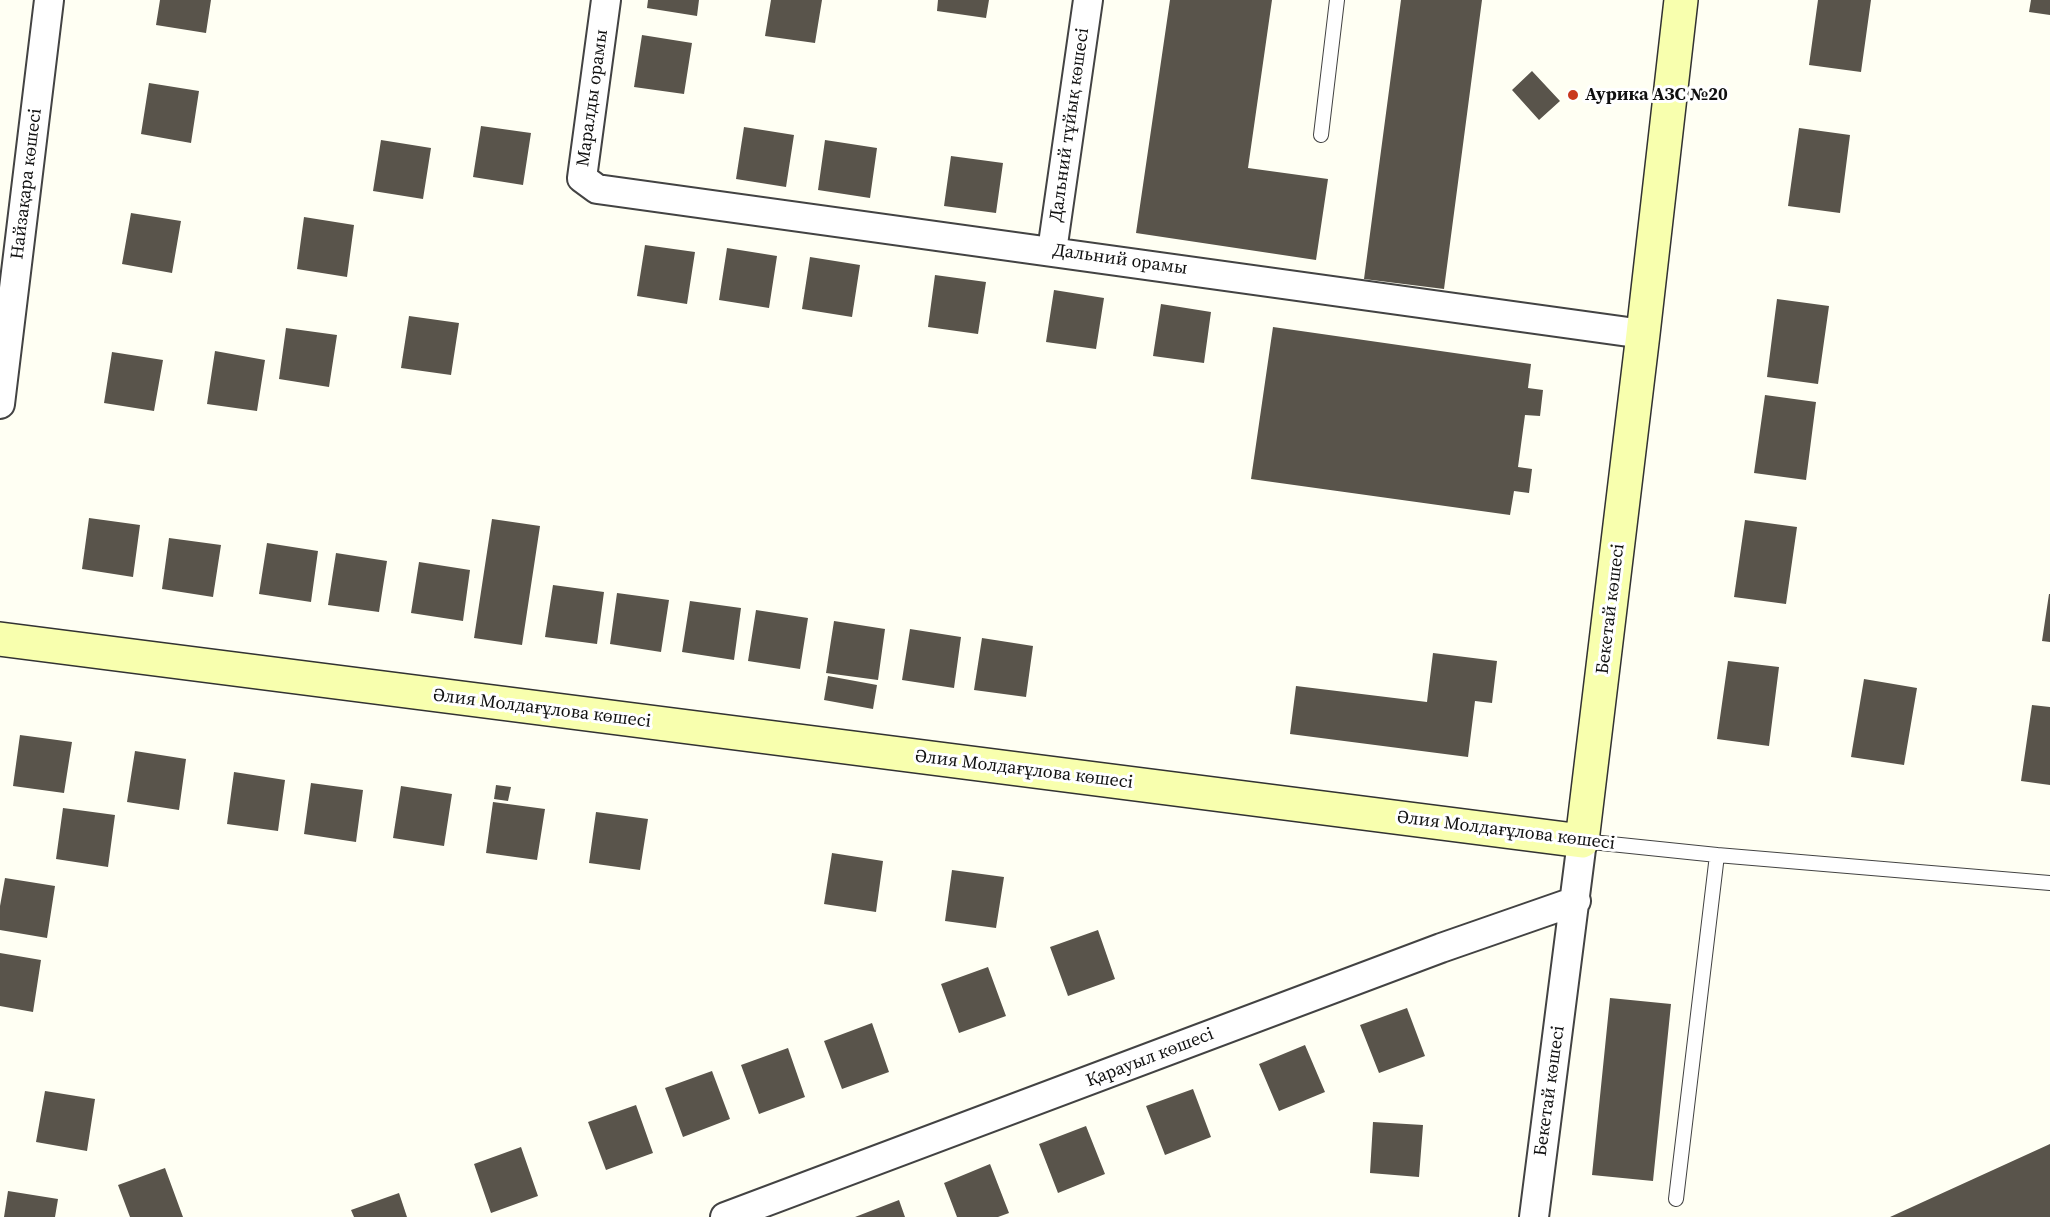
<!DOCTYPE html>
<html>
<head>
<meta charset="utf-8">
<style>
  body { margin:0 }
  canvas { display:block; background:#fffff3 }
</style>
</head>
<body>
<canvas width="2050" height="1217"></canvas>
<script>
const context = document.querySelector('canvas').getContext('2d');
context.lineJoin = 'round';
function paint(path, color) { context.fillStyle = color; context.fill(path, 'evenodd'); }
const poly = rows => new Path2D(rows.map(r => 'M' + r).join(''));
function trace(path, color, width, dash) { context.strokeStyle = color; context.lineWidth = width; context.lineCap = dash ? 'butt' : 'round'; context.setLineDash(dash || []); context.stroke(path); }
function drawText(font, color, halo, rows, align = 'center') {
  context.font = font + ' "Source Serif 4",serif'; context.lineWidth = 6; context.setLineDash([]); context.textBaseline = 'middle'; context.strokeStyle = halo; context.fillStyle = color; for (const [text, x, y, turn = 0] of rows) {
    context.save(); context.translate(x, y); context.rotate((+turn || 0) * Math.PI / 180); context.textAlign = isNaN(turn) ? turn : align; if (halo) context.strokeText(text, 0, 0); context.fillText(text, 0, 0); context.restore();
  }
}
const building = poly([
  [160,0,211,0,206,33,156,25],
  [648,0,699,0,697,16,647,8],
  [771,0,822,0,815,43,765,36],
  [938,0,989,0,986,18,937,11],
  [1170,0,1272,0,1248,168,1328,179,1316,260,1136,233],
  [1401,0,1482,0,1444,289,1364,279],
  [1818,0,1871,0,1861,72,1809,65],
  [2031,0,2050,0,2050,15,2029,12],
  [642,35,692,43,684,94,634,87],
  [1532,71,1560,101,1539,120,1512,90],
  [149,83,199,91,191,143,141,134],
  [481,126,531,133,523,185,473,177],
  [744,127,794,135,786,187,736,179],
  [1799,128,1850,135,1840,213,1788,206],
  [381,140,431,148,423,199,373,191],
  [825,140,877,148,870,198,818,190],
  [951,156,1003,163,996,213,944,206],
  [131,213,181,221,172,273,122,264],
  [304,217,354,225,347,277,297,269],
  [645,245,695,252,687,304,637,296],
  [727,248,777,256,769,308,719,300],
  [810,257,860,265,852,317,802,309],
  [935,275,986,282,978,334,928,327],
  [1054,290,1104,298,1096,349,1046,342],
  [1777,299,1829,306,1818,384,1767,377],
  [1161,304,1211,312,1204,363,1153,356],
  [409,316,459,323,451,375,401,368],
  [1273,327,1531,364,1528,388,1543,390,1540,416,1525,415,1518,467,1532,469,1529,493,1514,491,1510,515,1251,479],
  [286,328,337,335,329,387,279,379],
  [215,351,265,360,257,411,207,404],
  [112,352,163,360,154,411,104,403],
  [1765,395,1816,402,1806,480,1754,473],
  [89,518,140,525,133,577,82,569],
  [492,519,540,526,522,645,474,638],
  [1745,520,1797,527,1786,604,1734,597],
  [169,538,221,545,213,597,162,589],
  [267,543,318,551,311,602,259,594],
  [336,553,387,561,379,612,328,605],
  [419,562,470,570,463,621,411,613],
  [553,585,604,592,597,644,545,637],
  [617,593,669,600,661,652,610,644],
  [2049,594,2050,594,2050,642,2042,641],
  [690,601,741,608,734,660,682,652],
  [756,610,808,618,800,669,748,661],
  [834,621,885,629,878,680,826,673],
  [910,629,961,637,954,688,902,680],
  [982,638,1033,646,1026,697,974,690],
  [1433,653,1497,661,1492,703,1475,701,1468,757,1290,734,1296,686,1427,702],
  [1728,661,1779,667,1769,746,1717,739],
  [828,676,877,685,873,709,824,700],
  [1864,679,1917,688,1904,765,1851,757],
  [2032,705,2050,707,2050,785,2021,781],
  [20,735,72,742,64,793,13,786],
  [135,751,186,759,179,810,127,802],
  [234,772,285,780,278,831,227,824],
  [311,783,363,790,356,842,304,834],
  [496,785,511,787,508,801,494,799],
  [401,786,452,794,444,846,393,838],
  [493,802,545,809,537,860,486,853],
  [63,808,115,815,108,867,56,859],
  [596,812,648,819,640,870,589,863],
  [832,853,883,861,876,912,824,904],
  [952,870,1004,877,996,928,945,921],
  [5,878,55,886,47,938,0,930,0,906],
  [1098,930,1115,979,1068,996,1050,947],
  [0,953,41,960,33,1012,0,1006],
  [988,967,1006,1016,959,1033,941,984],
  [1610,998,1671,1004,1653,1181,1592,1175],
  [1407,1008,1425,1056,1379,1073,1360,1025],
  [872,1023,889,1072,842,1089,824,1041],
  [1305,1045,1325,1092,1279,1111,1259,1064],
  [788,1048,805,1097,759,1114,741,1065],
  [712,1071,730,1119,683,1137,665,1088],
  [1193,1089,1211,1137,1165,1155,1146,1106],
  [45,1091,95,1099,87,1151,36,1142],
  [636,1105,653,1153,606,1170,588,1122],
  [1373,1122,1423,1125,1419,1177,1370,1173],
  [1086,1126,1105,1174,1058,1193,1039,1144],
  [2050,1144,2050,1217,1890,1217],
  [521,1147,538,1196,491,1213,474,1164],
  [990,1164,1009,1213,998,1217,957,1217,944,1183],
  [165,1168,183,1217,130,1217,118,1185],
  [8,1191,58,1199,55,1217,4,1217],
  [399,1193,407,1217,354,1217,351,1210],
  [899,1200,905,1217,855,1217]
]);
const lane = poly([
  [1321,135,1337,0],
  [1582,841,1717,855,2050,883],
  [1676,1199,1717,855]
]);
const street = poly([
  [606,0,582,178,597,189,1643,334],
  [1052,251,1088,0],
  [0,404,49,0],
  [725,1217,1441,948,1576,901],
  [1534,1217,1582,841]
]);
const secondary = poly([
  [0,639,1582,841,1643,334,1681,0]
]);
const markers = [
  [1573,95,6,"#c9381e"]
];
const poiNames = [
  ["Аурика АЗС №20",1585,95]
];
const streetNames = [
  ["Маралды орамы",593,98,-82],
  ["Дальний тұйық көшесі",1070,125,-82],
  ["Найзақара көшесі",27,184,-83],
  ["Дальний орамы",1120,260,8],
  ["Бекетай көшесі",1611,609,-83],
  ["Әлия Молдағұлова көшесі",542,709,7],
  ["Әлия Молдағұлова көшесі",1024,770,7],
  ["Әлия Молдағұлова көшесі",1506,831,7],
  ["Қарауыл көшесі",1150,1058,-21],
  ["Бекетай көшесі",1550,1091,-82]
];
paint(building, '#59544b');
trace(lane, '#434343', 16);
trace(street, '#434343', 32);
trace(secondary, '#323232', 36);
trace(lane, '#fff', 14);
trace(street, '#fff', 28);
trace(secondary, '#f8ffae', 33);
for (const [x, y, r, color] of markers) { const dot = new Path2D(); dot.arc(x, y, r, 0, 2 * Math.PI); context.fillStyle = color; context.fill(dot); trace(dot, '#fff', 2); }
drawText('bold 18px', '#101010', '#fff', poiNames, 'left');
drawText('18px', '#101010', '#fff', streetNames);
</script>
</body>
</html>
